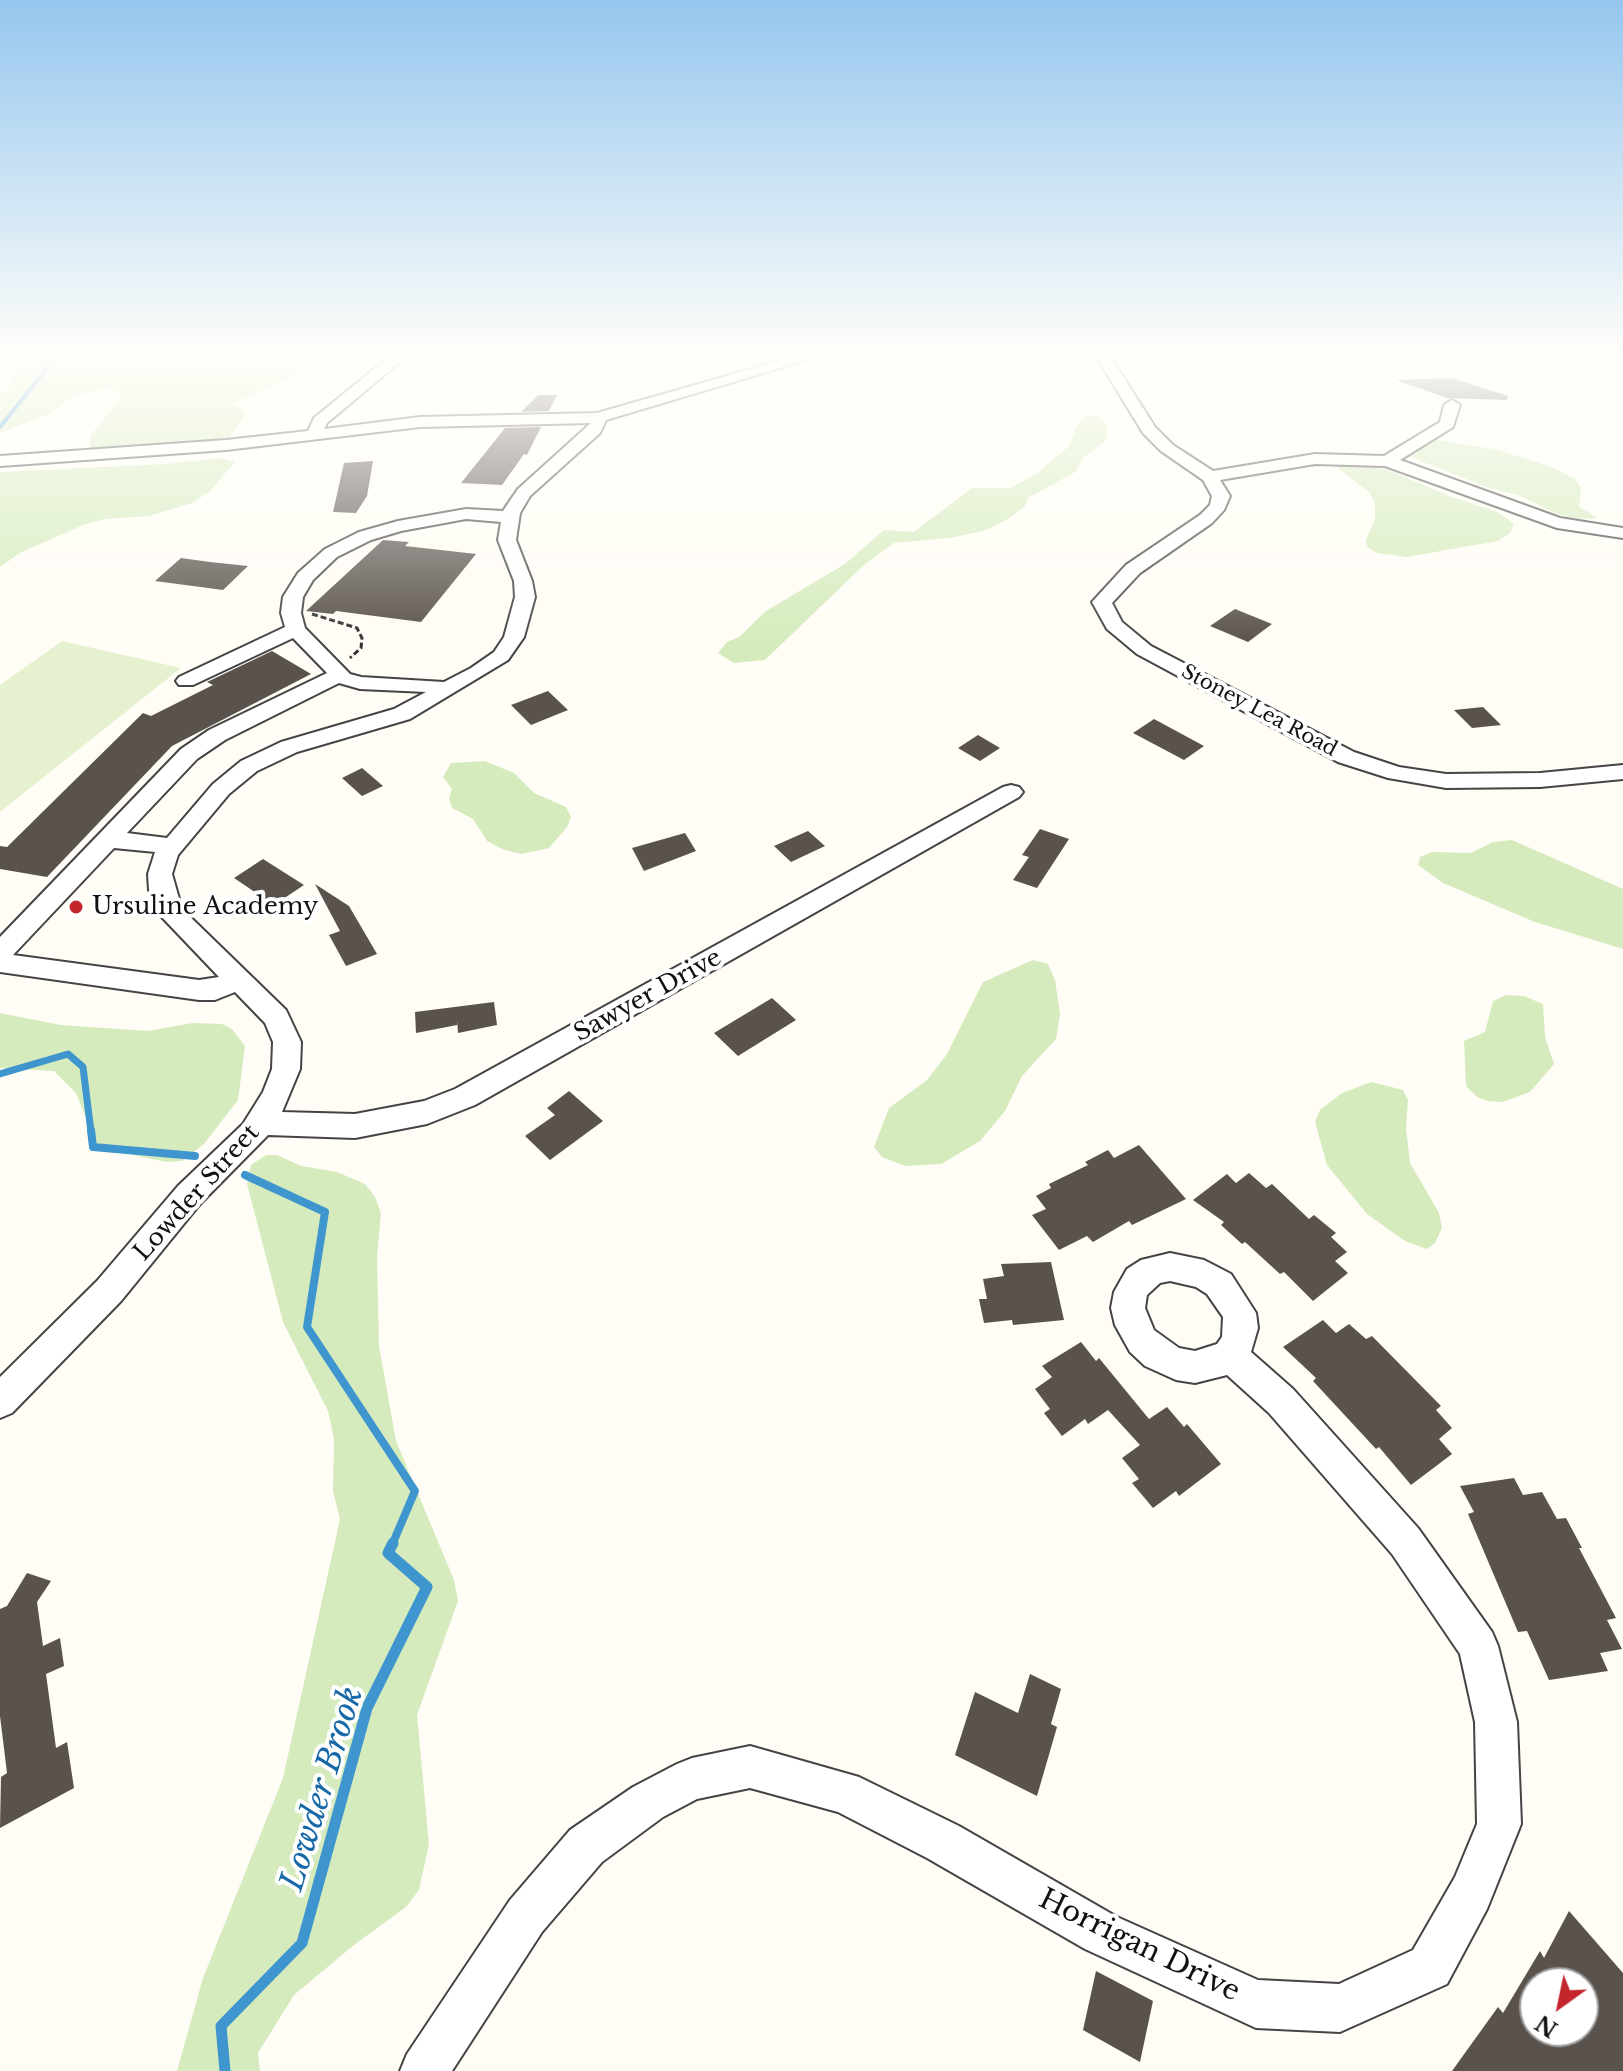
<!DOCTYPE html>
<html>
<head>
<meta charset="utf-8">
<style>
  body { margin:0 }
  #map { position:relative; width:1623px; height:2071px; overflow:hidden; background:#fffdf5; font-family:"Libre Baskerville",serif }
  canvas { display:block }
  .north { position:absolute; left:1519px; top:1967px; width:80px; height:80px; box-sizing:border-box; background:#fff; border:2px solid #a0a0a0; border-radius:50%; rotate:213deg; font-size:22px; font-weight:700; line-height:32px; text-align:center; color:#111 }
  .north::after { content:''; display:block; margin:auto; width:28px; height:36px; background:#c4262e; clip-path:polygon(50% 0,100% 100%,50% 72%,0 100%) }
</style>
</head>
<body>
<div id="map">
<canvas width="1623" height="2071"></canvas>
<div class="north">N</div>
</div>
<script>
const context = document.querySelector('canvas').getContext('2d');
context.lineJoin = 'round';
function paint(path, color) { context.fillStyle = color; context.fill(path, 'evenodd'); }
const poly = rows => new Path2D(rows.map(r => 'M' + r).join(''));
function trace(path, color, width, dash) { context.strokeStyle = color; context.lineWidth = width; context.lineCap = dash ? 'butt' : 'round'; context.setLineDash(dash || []); context.stroke(path); }
function drawText(font, color, halo, rows, align = 'center') {
  context.font = font + ' "Libre Baskerville",serif'; context.lineWidth = 8; context.setLineDash([]); context.textBaseline = 'middle'; context.strokeStyle = halo; context.fillStyle = color; for (const [text, x, y, turn = 0] of rows) {
    context.save(); context.translate(x, y); context.rotate((+turn || 0) * Math.PI / 180); context.textAlign = isNaN(turn) ? turn : align; if (halo) context.strokeText(text, 0, 0); context.fillText(text, 0, 0); context.restore();
  }
}
const green = poly([
  [28,356,324,356,295,376,233,403,244,411,244,417,227,441,90,452,90,436,123,396,110,388,71,397,52,413,0,433,0,413,3,409,0,407,0,393,7,390,23,358],
  [1086,416,1099,417,1107,425,1107,440,1084,457,1075,472,1028,498,1025,506,1005,521,983,531,949,538,894,543,865,564,765,660,734,663,718,653,727,642,739,637,766,611,845,564,884,530,914,532,972,488,1011,488,1036,474,1068,447,1078,424],
  [1429,439,1494,449,1552,467,1575,479,1581,488,1579,507,1598,518,1578,519,1557,514,1518,495,1486,487,1403,454],
  [220,458,235,462,210,491,192,503,149,516,105,519,85,524,20,553,0,567,0,472,166,464],
  [1355,462,1388,470,1452,497,1498,512,1514,524,1510,533,1498,541,1407,557,1377,553,1367,547,1366,540,1375,519,1375,504,1370,493,1338,468,1341,464],
  [485,761,514,773,534,793,566,807,571,817,567,827,549,848,521,854,502,849,487,841,473,819,452,808,449,798,452,789,443,777,451,763],
  [1512,840,1623,889,1623,949,1535,922,1443,883,1418,865,1420,857,1432,852,1471,853,1493,842],
  [1033,960,1048,964,1055,980,1060,1014,1056,1039,1022,1076,1005,1111,980,1141,941,1164,906,1166,882,1157,874,1147,889,1108,927,1080,947,1054,983,982],
  [1506,995,1524,996,1543,1004,1545,1037,1554,1064,1530,1092,1503,1102,1488,1101,1477,1097,1466,1086,1464,1041,1485,1032,1493,1001],
  [0,1013,61,1025,148,1031,193,1023,222,1024,232,1029,245,1046,238,1100,204,1144,182,1161,167,1162,98,1148,76,1093,54,1071,0,1068],
  [1371,1082,1403,1090,1408,1100,1406,1129,1410,1163,1439,1213,1442,1228,1435,1243,1427,1249,1405,1241,1367,1214,1327,1165,1315,1122,1320,1110,1342,1093],
  [266,1155,277,1155,301,1166,337,1172,365,1184,375,1197,381,1213,377,1257,379,1346,396,1441,454,1580,458,1601,417,1715,429,1844,419,1890,406,1907,354,1945,294,1995,258,2053,260,2071,177,2071,203,1978,283,1778,340,1519,333,1491,334,1439,328,1411,283,1322,247,1184,251,1165]
]);
const pitch = poly([
  [62,641,181,668,0,812,0,685]
]);
const streamFar3 = poly([
  [0,427,57,356]
]);
const streamFar2 = poly([
  [0,1074,68,1054,83,1067,91,1132]
]);
const streamFar1 = poly([
  [91,1130,93,1147,195,1156],
  [245,1175,325,1212,307,1327,415,1491,392,1545]
]);
const stream = poly([
  [225,2071,221,2026,302,1943,367,1708,427,1587,388,1553,393,1543]
]);
const building = poly([
  [1452,378,1508,396,1507,400,1447,398,1396,380],
  [538,395,557,395,549,411,521,412],
  [541,427,527,455,524,454,502,485,461,483,505,428],
  [373,461,367,496,356,513,333,512,344,463],
  [383,540,409,542,405,546,476,554,421,622,336,611,333,614,306,611],
  [181,558,210,562,248,566,223,590,155,581],
  [1235,609,1272,624,1248,642,1210,626],
  [272,651,311,674,172,746,47,877,0,869,0,846,7,847,143,713,151,716,213,685,207,682],
  [548,691,568,710,531,725,511,705],
  [1483,707,1501,725,1472,728,1454,710],
  [1154,719,1204,746,1184,760,1133,733],
  [978,735,1000,748,980,761,958,748],
  [362,768,383,786,362,796,342,778],
  [1040,829,1069,839,1037,888,1013,880,1029,857,1022,855],
  [808,831,825,846,791,862,774,846],
  [685,833,696,851,644,871,632,848],
  [263,859,304,885,274,905,234,878],
  [315,884,349,906,377,954,346,966,329,935,340,931],
  [772,998,796,1020,738,1056,714,1033],
  [494,1002,497,1025,458,1033,457,1020,457,1025,416,1033,415,1012],
  [569,1091,603,1121,550,1160,525,1136,555,1115,547,1108],
  [1139,1145,1186,1199,1132,1225,1129,1221,1093,1242,1087,1236,1059,1250,1032,1215,1046,1209,1036,1196,1051,1188,1049,1184,1088,1165,1085,1162,1108,1150,1114,1158],
  [1249,1173,1266,1188,1272,1184,1309,1219,1314,1215,1336,1233,1331,1237,1347,1252,1335,1261,1348,1273,1313,1301,1284,1272,1280,1274,1245,1242,1242,1244,1221,1225,1224,1222,1193,1200,1227,1174,1236,1183],
  [1051,1262,1064,1320,1013,1325,1012,1320,984,1323,979,1299,987,1299,983,1279,1004,1276,1001,1264],
  [1323,1320,1336,1333,1349,1324,1366,1339,1372,1336,1441,1406,1436,1410,1452,1428,1439,1439,1452,1454,1411,1485,1379,1447,1376,1449,1313,1381,1316,1378,1283,1347],
  [1081,1342,1096,1361,1099,1358,1149,1419,1167,1407,1184,1427,1187,1424,1221,1464,1179,1496,1176,1491,1153,1508,1132,1483,1139,1479,1122,1458,1140,1445,1108,1410,1088,1424,1085,1419,1062,1436,1044,1413,1050,1409,1035,1389,1052,1377,1042,1366],
  [1514,1478,1523,1495,1542,1492,1557,1519,1566,1518,1582,1548,1579,1548,1616,1618,1607,1620,1622,1649,1600,1653,1608,1671,1549,1680,1527,1631,1518,1632,1468,1514,1474,1512,1460,1486],
  [27,1573,51,1581,37,1602,43,1646,60,1638,64,1666,46,1674,56,1748,67,1742,74,1788,0,1828,1,1777,7,1773,0,1716,0,1609,7,1606],
  [1030,1674,1061,1689,1051,1724,1057,1727,1037,1796,955,1755,975,1692,1018,1713],
  [1569,1911,1623,1973,1623,2071,1452,2071,1498,2007,1503,2013,1540,1951,1544,1958],
  [1535,1983,1583,1983,1583,2031,1535,2031],
  [1096,1971,1153,2001,1140,2062,1083,2030]
]);
const path = poly([
  [312,614,357,628,362,638,361,648,350,658]
]);
const minor = poly([
  [390,356,407,356,327,423,324,429,420,417,597,413,797,356,820,356,606,420,600,433,530,496,520,513,516,540,532,581,535,597,524,637,508,660,410,719,297,752,257,771,229,794,178,855,172,874,182,909,286,1010,301,1042,300,1069,282,1112,355,1114,424,1101,455,1089,1003,787,1011,785,1019,787,1023,792,1019,797,475,1105,427,1124,355,1138,268,1135,200,1204,121,1301,12,1413,0,1418,0,1377,97,1281,178,1186,243,1124,263,1092,272,1069,273,1042,265,1023,235,992,215,1000,199,1000,0,972,0,937,181,749,209,730,327,673,293,638,193,685,179,685,176,681,179,677,285,627,281,613,283,597,298,573,325,549,359,532,398,521,466,509,503,511,518,489,591,423,420,427,226,450,0,466,0,456,226,440,308,431,314,418,390,356],
  [466,519,501,522,498,540,514,581,515,597,504,637,494,652,471,668,444,682,361,677,350,674,305,628,301,613,303,597,313,580,337,557,371,540,401,531,466,519],
  [339,683,360,689,426,692,394,709,281,742,241,761,213,784,167,838,127,833,197,759,225,740,339,683],
  [114,848,155,852,148,874,149,890,158,913,219,977,199,980,13,955,114,848],
  [1096,356,1110,356,1155,427,1173,445,1213,471,1315,454,1384,456,1440,422,1444,405,1452,400,1460,405,1453,427,1400,460,1560,518,1623,528,1623,538,1557,528,1385,466,1315,464,1220,480,1230,496,1224,510,1212,523,1140,573,1112,603,1122,622,1151,646,1354,752,1399,767,1446,774,1540,773,1623,765,1623,779,1540,787,1446,788,1388,778,1338,762,1137,654,1107,629,1092,602,1126,565,1200,515,1210,505,1212,496,1203,480,1161,451,1143,433,1096,356],
  [1170,1253,1204,1260,1231,1274,1256,1313,1258,1328,1251,1352,1293,1389,1418,1528,1492,1632,1498,1646,1517,1722,1521,1824,1487,1909,1447,1984,1340,2032,1256,2028,1085,1949,927,1858,838,1812,750,1788,697,1799,663,1817,602,1862,542,1932,452,2071,400,2071,407,2054,510,1900,570,1830,633,1787,677,1764,692,1758,750,1746,859,1777,959,1826,1117,1917,1258,1980,1339,1984,1413,1950,1455,1877,1477,1824,1475,1722,1460,1654,1392,1554,1269,1413,1227,1375,1195,1383,1176,1380,1145,1366,1130,1352,1115,1325,1111,1308,1114,1292,1127,1269,1141,1260,1170,1253],
  [1170,1281,1196,1287,1207,1294,1223,1317,1222,1337,1217,1344,1195,1351,1179,1348,1154,1330,1145,1308,1147,1295,1160,1283,1170,1281]
]);
const markers = [
  [76,907,8,"#c4262e"]
];
const farStreetnames = [
  ["Stoney Lea Road",1259,711,28]
];
const poiNames = [
  ["Ursuline Academy",92,907]
];
const streetNames = [
  ["Sawyer Drive",648,996,-29],
  ["Lowder Street",197,1193,-48]
];
const nearStreetnames = [
  ["Horrigan Drive",1139,1946,26]
];
const nearWaternames = [
  ["Lowder Brook",323,1789,-73]
];
paint(green, '#d5ebbd');
paint(pitch, '#e6f2cf');
trace(streamFar3, '#3f96cf', 4);
trace(streamFar2, '#3f96cf', 7);
trace(streamFar1, '#3f96cf', 8);
trace(stream, '#3f96cf', 11);
paint(building, '#5a524d');
trace(minor, '#444', 4);
trace(path, '#333', 3, [6, 3]);
paint(minor, '#fff');
const sky = context.createLinearGradient(0, 0, 0, 646);
sky.addColorStop(0, '#95c6ee');
sky.addColorStop(0.55, '#fffefa');
sky.addColorStop(1, '#fffefa00');
context.fillStyle = sky;
context.fillRect(0, 0, 1623, 646);
for (const [x, y, r, color] of markers) { const dot = new Path2D(); dot.arc(x, y, r, 0, 2 * Math.PI); context.fillStyle = color; context.fill(dot); trace(dot, '#fff', 3); }
drawText('20px', '#111', '#fff', farStreetnames);
drawText('24px', '#111', '#fff', poiNames, 'left');
drawText('24px', '#111', '#fff', streetNames);
drawText('28px', '#111', '#fff', nearStreetnames);
drawText('italic 32px', '#1768a6', '#fff', nearWaternames);
</script>
</body>
</html>
